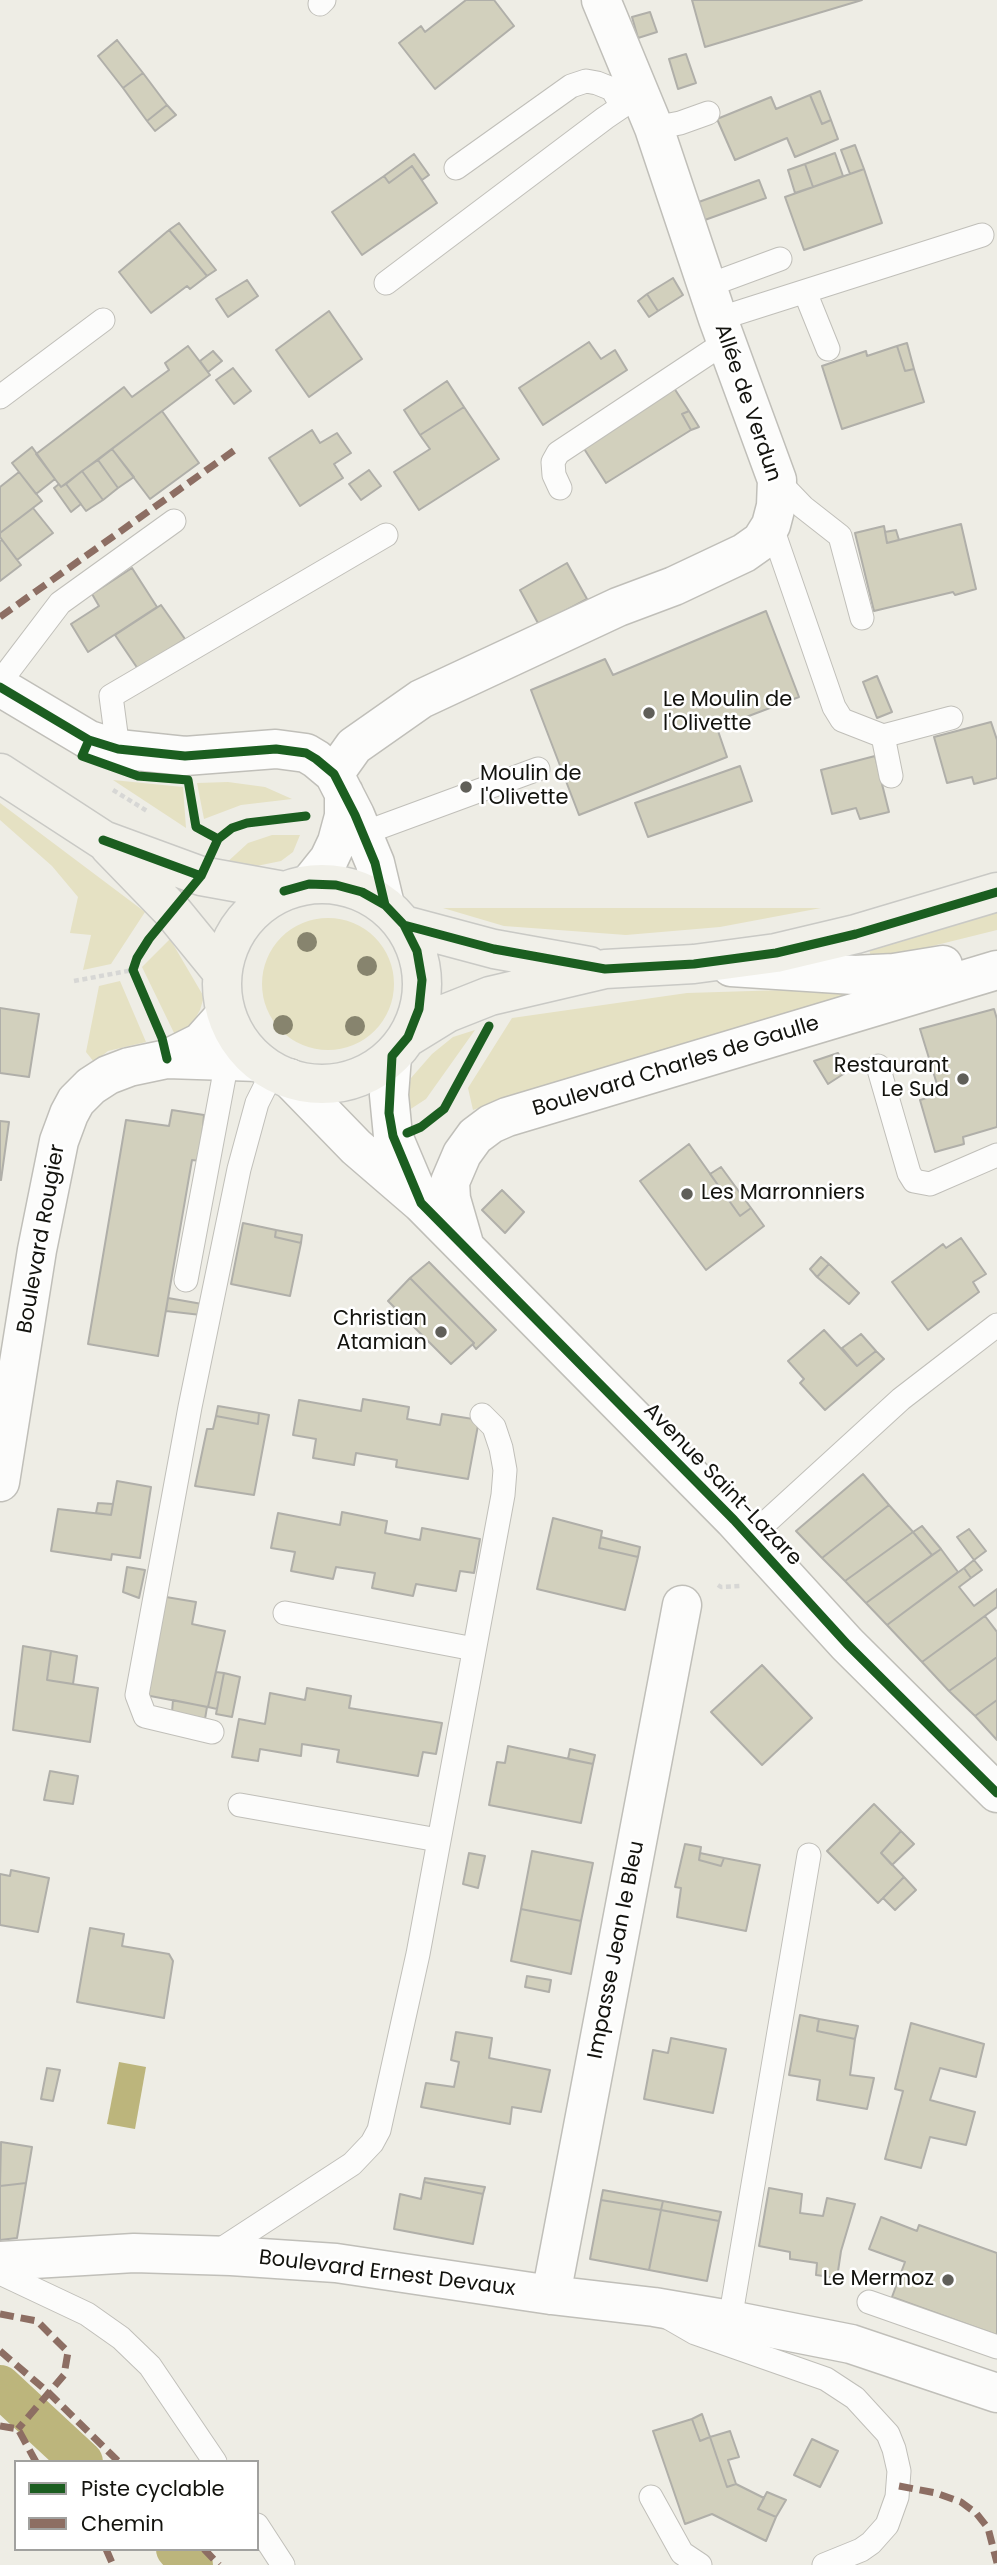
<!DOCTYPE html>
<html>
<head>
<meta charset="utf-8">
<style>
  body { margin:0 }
  #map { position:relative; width:997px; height:2565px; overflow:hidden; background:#eeede5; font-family:Poppins,sans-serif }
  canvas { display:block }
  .legend { position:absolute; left:14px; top:2460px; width:245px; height:91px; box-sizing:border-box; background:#fff; border:2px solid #a1a19f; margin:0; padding:9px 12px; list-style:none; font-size:21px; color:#13130e }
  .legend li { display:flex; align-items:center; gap:14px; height:35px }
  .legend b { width:35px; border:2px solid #a1a19f }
</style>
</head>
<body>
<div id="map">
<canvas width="997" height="2565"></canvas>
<ul class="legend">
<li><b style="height:9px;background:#1b5e20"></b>Piste cyclable</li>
<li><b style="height:9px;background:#8d6e63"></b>Chemin</li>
</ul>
</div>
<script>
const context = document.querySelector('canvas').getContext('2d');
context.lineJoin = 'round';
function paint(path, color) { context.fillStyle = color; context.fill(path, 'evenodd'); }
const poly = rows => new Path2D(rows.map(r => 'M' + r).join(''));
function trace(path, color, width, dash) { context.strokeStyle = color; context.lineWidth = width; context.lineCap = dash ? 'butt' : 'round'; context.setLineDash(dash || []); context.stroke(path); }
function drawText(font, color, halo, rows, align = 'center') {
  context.font = font + ' Poppins,sans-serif'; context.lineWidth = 5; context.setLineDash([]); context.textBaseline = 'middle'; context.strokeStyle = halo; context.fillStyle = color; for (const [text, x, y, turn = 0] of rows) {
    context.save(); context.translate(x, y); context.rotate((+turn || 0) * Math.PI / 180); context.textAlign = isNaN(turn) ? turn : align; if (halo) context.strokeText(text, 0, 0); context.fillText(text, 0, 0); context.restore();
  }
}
const green = poly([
  [113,780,183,787,186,828],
  [228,782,265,787,292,799,241,805,204,819,197,783],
  [0,803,145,912,111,964,83,970,91,935,70,933,78,897,52,866,0,820],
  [272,835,300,835,293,852,281,861,242,869,224,865,248,843],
  [443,908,821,908,720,927,626,935,504,926],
  [997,911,997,930,872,961,869,949],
  '262 984a66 66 0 1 1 132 0a66 66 0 1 1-132 0Z',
  [170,939,204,997,200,1010,190,1028,176,1037,142,967],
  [120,981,146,1042,108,1051,94,1062,86,1052,99,986],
  [881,987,527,1091,473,1110,468,1088,512,1018,687,993],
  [475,1030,426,1099,403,1114,411,1078,432,1054,453,1037]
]);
const water = poly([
  [119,2062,146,2067,135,2129,107,2124]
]);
const canal = poly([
  [0,2386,82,2462],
  [177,2549,192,2565]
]);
const building = poly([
  [466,0,494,0,514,26,435,89,399,43,421,26,425,32,466,0],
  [692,0,862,0,705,47,692,0],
  [650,12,657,32,638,38,632,17,650,12],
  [117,40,143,73,123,88,98,56,117,40],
  [686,54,696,83,678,89,669,59,686,54],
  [143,73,167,105,147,121,123,88,143,73],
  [820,91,831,120,822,124,810,95,820,91],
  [810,95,822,124,831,120,838,139,795,157,787,138,735,160,717,119,771,97,776,109,810,95],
  [167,105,176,115,155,131,147,121,167,105],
  [855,145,864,169,850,174,841,150,855,145],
  [835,153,843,176,813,187,805,164,835,153],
  [414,154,429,175,422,180,412,166,389,183,384,176,414,154],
  [805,164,813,187,795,193,788,170,805,164],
  [412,166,437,203,362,255,332,212,384,176,389,183,412,166],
  [864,169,882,223,804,250,785,197,864,169],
  [759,180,766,198,702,221,696,203,759,180],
  [179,223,216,270,207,276,169,230,179,223],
  [169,230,207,276,190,289,187,286,151,313,119,272,169,230],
  [673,278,683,295,658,311,647,294,673,278],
  [247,280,258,296,228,317,216,299,247,280],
  [647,294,658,311,649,317,638,301,647,294],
  [329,311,362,359,309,397,276,350,329,311],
  [589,342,601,359,615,350,627,370,543,425,519,388,589,342],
  [907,343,914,369,905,371,897,346,907,343],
  [188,346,210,375,61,487,36,454,124,387,132,397,169,370,165,363,188,346],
  [897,346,905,371,914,369,924,402,842,429,822,366,866,351,867,356,897,346],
  [213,351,222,361,208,372,200,361,213,351],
  [233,368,251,391,234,404,216,380,233,368],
  [447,381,464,407,420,435,404,410,447,381],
  [674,388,689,411,682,414,691,430,606,483,581,444,674,388],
  [464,407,499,459,419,510,394,472,430,449,420,435,464,407],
  [162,411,199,463,150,499,112,449,162,411],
  [689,411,699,427,691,430,682,414,689,411],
  [312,430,320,443,337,433,351,453,334,464,343,478,300,506,269,458,312,430],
  [32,447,55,479,36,494,12,463,32,447],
  [112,449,134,477,118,488,98,460,112,449],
  [98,460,118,488,103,500,82,471,98,460],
  [369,470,381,486,361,500,349,484,369,470],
  [82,471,103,500,86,511,66,484,82,471],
  [19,472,42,501,0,533,0,487,19,472],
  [59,484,61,487,66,484,81,504,71,512,54,488,59,484],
  [33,508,53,533,17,560,0,537,0,533,33,508],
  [961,524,976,589,955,595,953,592,874,611,855,533,884,526,887,543,961,524],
  [896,530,899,540,887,543,885,532,896,530],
  [2,540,21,565,0,581,0,541,2,540],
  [567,563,587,599,539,625,520,590,567,563],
  [132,568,157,607,88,652,71,624,99,606,92,594,132,568],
  [161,605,185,639,138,669,115,635,161,605],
  [766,611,799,697,717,728,727,757,579,815,531,690,605,659,613,675,766,611],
  [877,676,892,712,877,718,863,682,877,676],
  [991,722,997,740,997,778,974,784,972,777,947,783,934,737,991,722],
  [875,756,889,812,860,819,856,808,832,814,821,770,875,756],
  [740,766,752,801,648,837,635,803,740,766],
  [0,1008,39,1014,29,1077,0,1073,0,1008],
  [994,1009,997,1019,997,1127,963,1137,964,1144,935,1152,920,1100,940,1094,920,1029,994,1009],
  [838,1053,848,1071,828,1084,814,1061,838,1053],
  [172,1110,204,1115,200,1161,192,1160,158,1356,88,1344,126,1120,169,1126,172,1110],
  [0,1121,9,1122,1,1180,0,1180,0,1121],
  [689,1144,740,1216,751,1208,764,1226,706,1270,640,1181,689,1144],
  [721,1167,751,1208,740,1216,710,1174,721,1167],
  [502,1190,524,1212,505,1233,482,1210,502,1190],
  [243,1223,276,1230,275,1237,301,1243,290,1296,231,1284,243,1223],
  [276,1230,302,1235,301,1243,275,1237,276,1230],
  [961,1238,986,1274,973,1282,979,1292,928,1330,892,1282,943,1244,946,1248,961,1238],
  [821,1257,829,1264,817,1277,810,1269,821,1257],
  [429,1262,496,1330,476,1349,473,1345,474,1343,410,1278,429,1262],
  [829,1264,859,1293,849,1304,817,1277,829,1264],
  [410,1278,474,1343,451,1364,388,1301,410,1278],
  [168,1298,202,1304,201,1315,166,1311,168,1298],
  [824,1330,857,1366,876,1351,884,1359,825,1410,800,1383,804,1379,788,1361,824,1330],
  [861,1334,876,1351,857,1366,842,1348,861,1334],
  [363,1399,409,1407,407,1419,440,1425,442,1414,479,1420,468,1479,396,1467,397,1460,356,1453,354,1465,313,1458,316,1439,293,1435,299,1400,361,1411,363,1399],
  [218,1406,259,1413,258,1424,216,1416,218,1406],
  [259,1413,269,1415,254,1495,195,1486,207,1429,213,1429,216,1416,258,1424,259,1413],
  [863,1474,889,1505,822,1558,796,1531,863,1474],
  [117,1481,151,1487,140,1558,112,1554,111,1560,51,1551,58,1509,111,1515,117,1481],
  [98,1503,113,1504,111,1515,96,1513,98,1503],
  [889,1505,913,1532,845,1581,822,1558,889,1505],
  [342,1512,387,1521,385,1533,420,1540,422,1528,480,1539,474,1573,460,1571,456,1591,416,1584,413,1596,372,1588,375,1573,336,1567,333,1579,291,1571,295,1552,271,1548,278,1513,340,1525,342,1512],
  [553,1518,602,1531,599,1548,638,1557,625,1610,537,1589,553,1518],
  [922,1526,941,1549,932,1555,913,1532,922,1526],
  [969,1529,986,1551,974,1560,957,1537,969,1529],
  [913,1532,932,1555,866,1603,845,1581,913,1532],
  [601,1537,640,1547,638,1557,599,1548,601,1537],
  [941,1549,958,1572,887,1625,866,1603,941,1549],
  [974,1560,982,1570,971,1578,964,1568,974,1560],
  [127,1567,145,1570,139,1598,123,1592,127,1567],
  [964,1568,971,1578,959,1587,974,1606,997,1589,997,1607,922,1662,887,1625,964,1568],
  [166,1597,196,1602,192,1624,225,1631,208,1707,145,1695,166,1597],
  [985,1616,997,1632,997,1657,949,1691,922,1662,985,1616],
  [23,1646,51,1651,47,1680,98,1688,90,1742,13,1730,23,1646],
  [51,1651,77,1656,73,1684,47,1680,51,1651],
  [997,1657,997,1700,975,1716,949,1691,997,1657],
  [762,1665,812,1718,762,1765,711,1712,762,1665],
  [216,1672,224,1673,217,1709,208,1707,216,1672],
  [224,1673,240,1677,232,1717,216,1714,224,1673],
  [307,1688,351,1696,349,1708,442,1723,436,1754,423,1752,418,1776,337,1762,339,1750,302,1744,301,1756,260,1749,258,1761,232,1757,239,1719,265,1724,270,1693,305,1700,307,1688],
  [173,1700,207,1707,205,1719,172,1712,173,1700],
  [997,1700,997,1740,975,1716,997,1700],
  [508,1746,593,1764,581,1823,489,1805,497,1762,505,1763,508,1746],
  [570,1749,595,1755,593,1764,568,1759,570,1749],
  [50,1771,78,1776,73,1804,44,1800,50,1771],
  [874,1804,901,1831,881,1853,904,1877,878,1903,827,1851,874,1804],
  [901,1831,914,1844,892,1865,881,1853,901,1831],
  [685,1844,701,1847,699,1860,721,1866,724,1858,760,1865,746,1931,677,1917,681,1888,675,1887,685,1844],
  [532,1851,593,1863,581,1921,521,1909,532,1851],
  [469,1853,485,1856,478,1888,463,1884,469,1853],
  [700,1853,724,1858,721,1866,699,1860,700,1853],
  [11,1870,49,1878,38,1932,0,1925,0,1874,10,1876,11,1870],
  [904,1877,916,1890,895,1910,883,1898,904,1877],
  [521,1909,581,1921,571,1974,511,1961,521,1909],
  [90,1928,124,1934,122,1946,169,1954,173,1961,164,2018,77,2002,90,1928],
  [527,1976,551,1980,549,1992,525,1987,527,1976],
  [800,2015,819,2019,817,2031,855,2039,850,2075,874,2078,867,2109,817,2100,820,2080,789,2075,800,2015],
  [819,2019,858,2026,855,2039,817,2031,819,2019],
  [911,2023,984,2044,976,2077,940,2068,930,2100,975,2112,966,2145,930,2137,921,2168,885,2159,903,2091,895,2089,911,2023],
  [456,2032,492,2038,489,2058,550,2070,541,2112,512,2107,510,2124,421,2107,426,2083,454,2087,459,2062,451,2060,456,2032],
  [671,2038,726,2049,713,2113,644,2099,653,2050,668,2053,671,2038],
  [47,2068,60,2070,53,2101,41,2099,47,2068],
  [1,2142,32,2147,26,2183,0,2186,1,2142],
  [425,2178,485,2187,483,2194,424,2182,425,2178],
  [424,2182,483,2194,473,2244,394,2229,400,2194,421,2199,424,2182],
  [26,2183,17,2238,0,2240,0,2186,26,2183],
  [769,2188,802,2194,800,2213,823,2216,827,2198,855,2204,841,2251,837,2278,816,2275,817,2263,790,2259,790,2252,759,2246,769,2188],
  [603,2190,663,2201,661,2210,601,2200,603,2190],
  [601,2200,661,2210,649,2270,590,2259,601,2200],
  [663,2201,721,2212,719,2221,661,2210,663,2201],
  [661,2210,719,2221,707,2281,649,2270,661,2210],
  [881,2217,917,2231,919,2225,997,2253,997,2335,892,2297,905,2262,869,2249,881,2217],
  [702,2414,710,2437,700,2441,692,2419,702,2414],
  [692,2419,700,2441,710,2437,727,2487,736,2484,764,2498,758,2509,776,2517,766,2541,712,2514,685,2524,653,2431,692,2419],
  [730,2431,739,2457,728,2460,736,2484,727,2487,710,2437,730,2431],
  [812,2439,838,2451,820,2487,794,2475,812,2439],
  [767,2492,786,2500,776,2517,758,2509,767,2492]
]);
const path = poly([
  [113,790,147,811],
  [191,793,196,827,205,832],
  [220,837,232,828,247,823,301,816],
  [148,941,137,958,133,970,155,1022],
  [74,981,133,970],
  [447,1106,481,1043],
  [718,1585,721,1587,740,1586]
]);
const service = poly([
  [320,4,324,0],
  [654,128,680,123,708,113],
  [456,168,571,86,586,81,597,83,612,89,622,106],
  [386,283,605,118,639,95],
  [707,286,780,259],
  [805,292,828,349],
  [718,319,982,235],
  [0,397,103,320],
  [777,480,803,507,840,536,862,618],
  [560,488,554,475,553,462,558,453,727,341],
  [771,525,834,707,842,720,883,736,951,718],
  [0,682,60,603,174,521],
  [883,736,891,776],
  [118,749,111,696,386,535],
  [364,833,538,769],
  [878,1066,909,1173,914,1181,930,1184,997,1155],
  [186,1280,227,1061],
  [750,1537,901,1399,997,1325],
  [285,1613,474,1649],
  [212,1732,145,1716,137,1695,190,1407,239,1169,257,1103,273,1071],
  [240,1805,438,1840],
  [214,2254,352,2164,372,2143,379,2130,418,1954,503,1495,505,1470,501,1448,494,1427,482,1415],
  [0,2273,87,2314,121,2338,150,2366,215,2462],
  [869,2302,997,2347],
  [669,2318,695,2333,826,2379,855,2398,888,2434,894,2449,899,2471,897,2497,887,2525,871,2543,861,2550,824,2565],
  [730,2320,809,1855],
  [651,2497,682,2553,700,2565],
  [257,2525,283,2565]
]);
const minor = poly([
  [334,774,354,746,421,699,618,607,674,586,744,553,761,541,771,525,776,506,777,480,718,319,654,128,601,0],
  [167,1059,201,1042,226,1014],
  [0,1482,37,1250,59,1141,69,1114,76,1101,91,1086,108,1075,129,1067,167,1059,259,1062],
  [0,2261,134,2253,231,2256,336,2263,551,2295,654,2307,730,2320,851,2344,997,2393],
  [551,2295,682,1605]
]);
const tertiary = poly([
  [0,687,89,740,118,749,185,756,276,749,306,753,316,759,334,774,355,815,375,863,385,905],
  [309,884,329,859,337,842,344,816,344,793],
  [731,967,854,975,894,973,943,965],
  [392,1056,389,1095,393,1136,418,1195],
  [289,1078,356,1147,421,1203,734,1520,847,1644,997,1793],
  [464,1244,451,1199,450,1182,462,1154,475,1136,491,1124,507,1117,997,970]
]);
const primary = poly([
  [0,773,103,840,201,876,284,891],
  [109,846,173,912,222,972],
  '222 984a100 100 0 1 1 200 0a100 100 0 1 1-200 0Z',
  [404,925,494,949,589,966],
  [408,1037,447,1013,490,996,605,969,694,964,776,953,856,934,997,892]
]);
const quiet = poly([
  [0,617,239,447],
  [0,2314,37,2321,68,2352,64,2375,18,2429],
  [0,2351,49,2393,119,2462],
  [0,2426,18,2429,36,2462],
  [899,2486,936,2493,961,2502,976,2513,988,2528,997,2563],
  [106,2549,113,2565],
  [204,2549,219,2565]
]);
const cycleway = poly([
  [0,687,89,740,118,749,185,756,276,749,306,753,316,759,334,774,355,815,375,863,385,905],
  [89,740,82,756,138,776,188,780,196,827,218,839],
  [103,840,201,876],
  [284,891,309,884,336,885,362,892,385,905,404,925,417,951,422,980,419,1009,408,1037,392,1056,389,1113,393,1136,421,1203,734,1520,847,1644,997,1793],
  [404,925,494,949,605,969,694,964,776,953,856,934,997,892],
  [167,1059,162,1038,133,970,137,958,149,939,201,876,218,839,232,828,247,823,306,816],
  [407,1133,421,1127,444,1109,489,1026]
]);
const trees = [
  [307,942],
  [367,966],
  [283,1025],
  [355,1026]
];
const markers = [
  [649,713,7,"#605f59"],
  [466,787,7,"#605f59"],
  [963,1079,7,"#605f59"],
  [687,1194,7,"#605f59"],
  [441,1332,7,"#605f59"],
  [948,2280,7,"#605f59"]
];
const streetNames = [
  ["Allée de Verdun",747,403,71],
  ["Boulevard Charles de Gaulle",676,1067,-17],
  ["Boulevard Rougier",42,1239,-80],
  ["Avenue Saint-Lazare",722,1485,46],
  ["Impasse Jean le Bleu",617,1950,-79],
  ["Boulevard Ernest Devaux",387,2274,7]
];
const poiNames = [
  ["Le Moulin de",663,701],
  ["l'Olivette",663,725],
  ["Moulin de",480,775],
  ["l'Olivette",480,799],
  ["Restaurant",949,1067,"right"],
  ["Le Sud",949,1091,"right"],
  ["Les Marronniers",701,1194],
  ["Christian",427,1320,"right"],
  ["Atamian",427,1344,"right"],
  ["Le Mermoz",934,2280,"right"]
];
paint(green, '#e5e1c3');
paint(water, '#bcb57c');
trace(canal, '#bcb57c', 42);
paint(building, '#d2d0bd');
trace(building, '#b0afa9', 2);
trace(service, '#c0bfb9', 25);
trace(minor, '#c0bfb9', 41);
trace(tertiary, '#c0bfb9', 41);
trace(primary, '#c9c9c5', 41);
trace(path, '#d7d7d5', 4.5, [5, 3.5]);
trace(service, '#fcfcfb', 23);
trace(minor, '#fcfcfb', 38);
trace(tertiary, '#fcfcfb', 38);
trace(primary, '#f1f0e9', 38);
trace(quiet, '#8d6e63', 7, [14, 7]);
trace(cycleway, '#1b5e20', 9);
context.fillStyle = '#87846e';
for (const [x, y] of trees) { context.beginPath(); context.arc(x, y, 10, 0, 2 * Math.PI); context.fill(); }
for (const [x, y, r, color] of markers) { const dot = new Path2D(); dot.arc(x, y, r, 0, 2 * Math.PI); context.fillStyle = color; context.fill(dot); trace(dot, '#fff', 2.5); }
drawText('21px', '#13130e', '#fff', streetNames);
drawText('21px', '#13130e', '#fff', poiNames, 'left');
</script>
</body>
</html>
